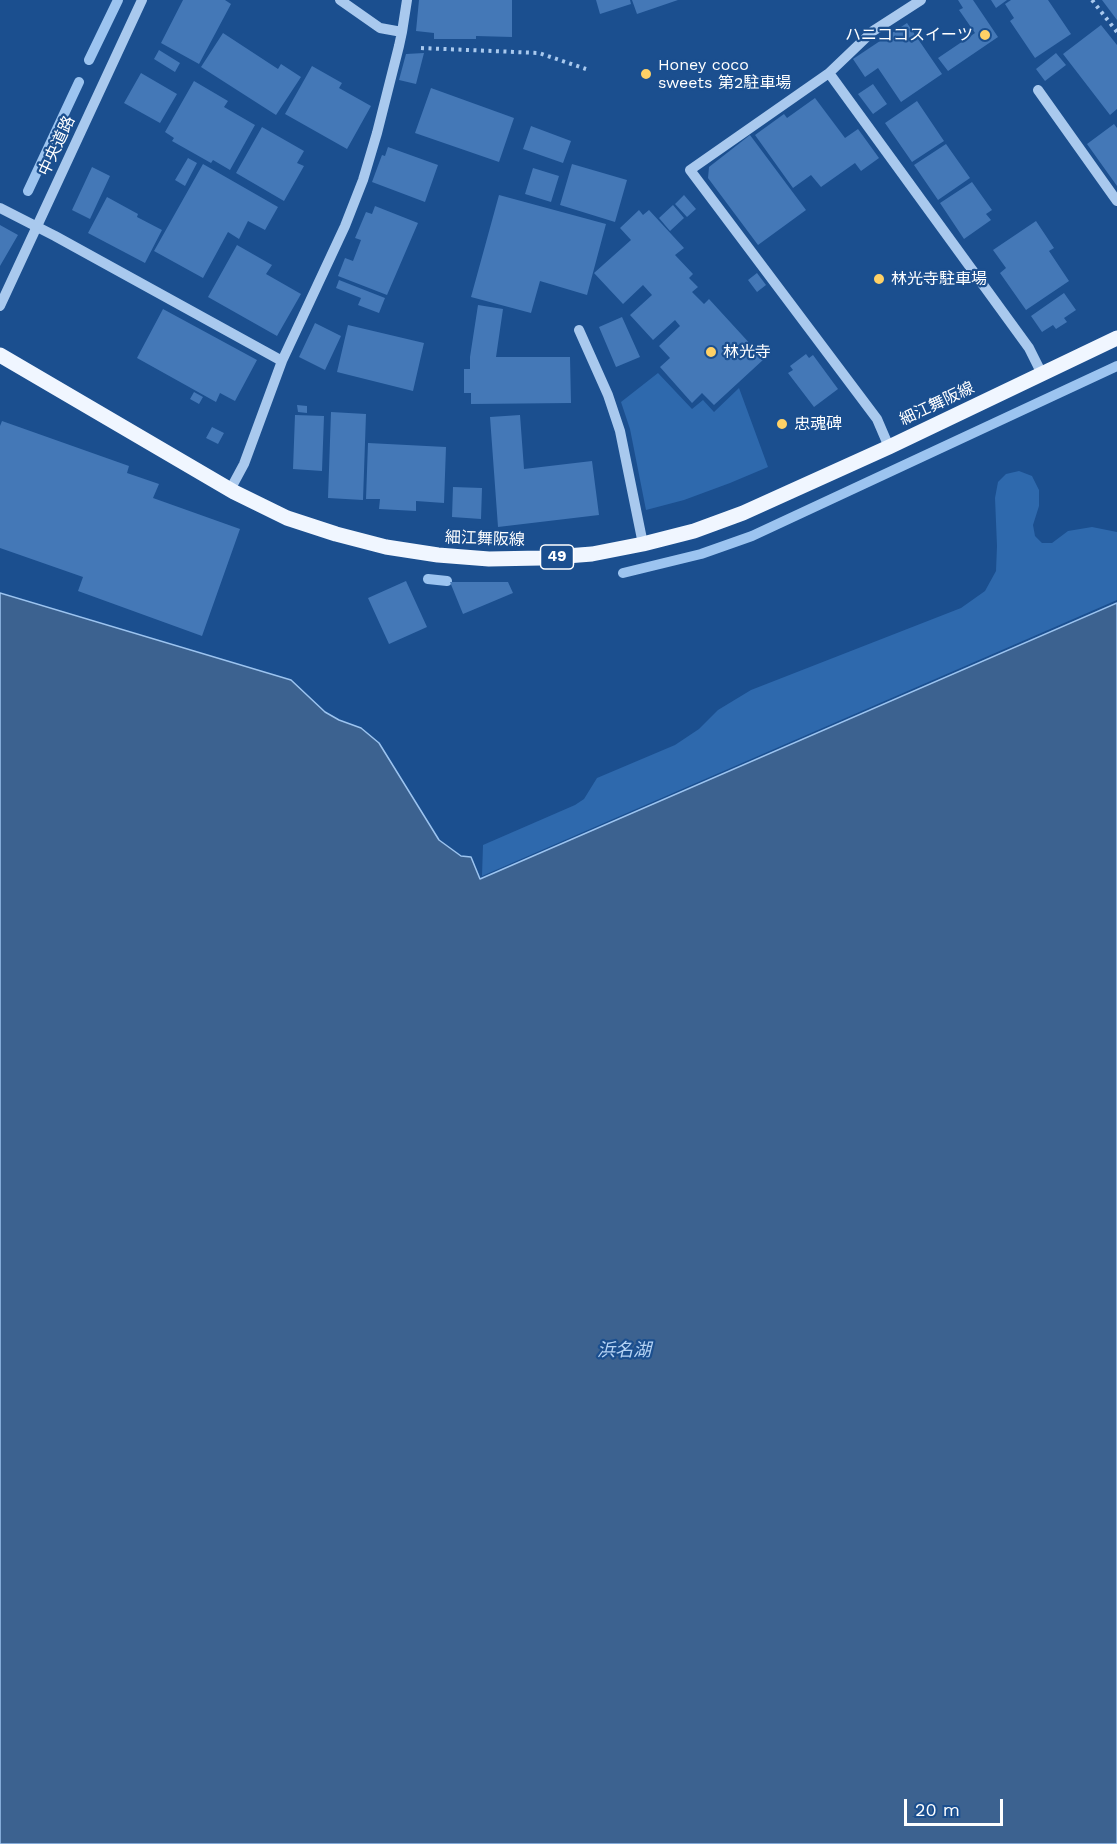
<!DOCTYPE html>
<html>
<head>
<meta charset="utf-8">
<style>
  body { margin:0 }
  #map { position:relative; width:1117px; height:1844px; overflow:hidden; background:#1b4f8f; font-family:"Work Sans",sans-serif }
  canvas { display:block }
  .scale { position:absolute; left:904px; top:1799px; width:99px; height:27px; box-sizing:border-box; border:3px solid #fff; border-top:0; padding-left:8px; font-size:18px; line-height:21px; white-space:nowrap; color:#fff; -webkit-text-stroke:4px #1b4f8f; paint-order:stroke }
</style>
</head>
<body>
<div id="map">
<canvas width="1117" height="1844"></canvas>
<div class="scale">20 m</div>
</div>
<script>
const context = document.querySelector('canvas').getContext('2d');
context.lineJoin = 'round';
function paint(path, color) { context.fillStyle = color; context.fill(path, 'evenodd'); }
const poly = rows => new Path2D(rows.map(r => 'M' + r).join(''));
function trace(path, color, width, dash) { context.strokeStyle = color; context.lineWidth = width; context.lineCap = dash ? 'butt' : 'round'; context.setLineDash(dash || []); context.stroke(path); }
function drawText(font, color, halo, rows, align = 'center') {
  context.font = font + ' "Work Sans","Noto Sans JP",sans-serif'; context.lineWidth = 4.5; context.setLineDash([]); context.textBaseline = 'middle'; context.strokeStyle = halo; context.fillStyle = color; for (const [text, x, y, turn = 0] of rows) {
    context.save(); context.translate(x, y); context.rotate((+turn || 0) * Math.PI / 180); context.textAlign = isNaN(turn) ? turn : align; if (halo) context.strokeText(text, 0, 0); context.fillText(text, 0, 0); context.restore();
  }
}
const green = poly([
  [658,373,692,409,703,400,714,412,739,388,768,467,730,483,684,500,646,510,630,429,621,402],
  [1019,471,1032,476,1039,490,1039,506,1033,525,1035,536,1042,543,1052,543,1068,531,1092,527,1117,532,1117,600,482,876,483,845,575,805,584,799,597,778,675,745,699,729,718,710,751,690,961,608,985,591,996,571,997,546,995,498,998,482,1006,474]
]);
const water = poly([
  [0,593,291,680,325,712,339,720,361,728,379,743,439,840,461,856,471,857,480,879,1117,603,1117,1844,0,1844,0,593]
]);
const stream = poly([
  [89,60,118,0],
  [28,191,79,82],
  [623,573,701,554,752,536,1117,366],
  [428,579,447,581]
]);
const building = poly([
  [183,0,225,0,231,4,199,64,161,43],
  [419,0,512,0,512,37,476,36,476,39,434,39,434,33,416,31],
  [596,0,630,0,631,4,600,14],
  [632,0,678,0,637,14],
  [958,0,973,0,998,37,948,71,938,58,975,33,959,10,963,8],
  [991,0,1007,0,996,8],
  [1011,0,1048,0,1071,34,1035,58,1010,21,1014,18,1005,4],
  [1102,0,1117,0,1117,20],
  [907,23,942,74,901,102,878,68,865,77,853,59],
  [1101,25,1117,45,1117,109,1110,115,1063,54],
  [223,33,278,69,281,64,301,77,276,115,201,67],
  [159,50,180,63,175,72,154,59],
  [424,53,416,84,399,80,406,54],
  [1056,53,1066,65,1045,81,1036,69],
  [312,66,342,83,339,88,371,106,347,149,285,114],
  [141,73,177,94,160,123,124,103],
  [194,81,228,101,224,107,255,125,230,170,213,160,211,163,172,141,174,138,165,132],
  [873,84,887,104,873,114,858,94],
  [431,88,514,118,499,162,415,133],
  [815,98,845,138,858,129,879,158,861,171,855,163,821,187,811,175,793,188,755,135,784,114,787,118],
  [917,101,944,141,912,162,885,123],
  [1114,124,1117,128,1117,186,1087,144],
  [531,126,571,141,563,163,523,149],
  [262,127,304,151,297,163,304,166,284,201,236,173],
  [750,135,806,210,758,245,708,178,709,167],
  [946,144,970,178,938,200,914,165],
  [388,147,438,165,425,202,372,182,382,155,385,156],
  [188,158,197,163,185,186,175,180],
  [203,164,278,207,265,230,248,221,239,239,228,232,203,278,154,251],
  [572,164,627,180,615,222,560,205],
  [92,167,110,176,90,219,72,210],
  [533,168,559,176,551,202,525,194],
  [972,182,992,210,986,214,991,220,964,239,940,203],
  [499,195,606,224,587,295,540,281,531,313,471,297],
  [684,195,696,209,687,217,675,204],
  [107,197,138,214,137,217,162,230,145,263,88,233],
  [673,205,684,218,670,231,659,218],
  [375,206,418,223,387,295,338,276,345,258,353,261,361,240,355,238,366,212,372,214],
  [639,210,643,215,649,210,684,248,675,255,693,274,689,278,698,287,692,292,704,304,709,299,764,359,714,405,702,393,692,403,660,367,670,358,659,346,680,326,675,320,653,340,630,315,652,295,643,285,623,304,594,273,631,240,620,228],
  [1036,221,1054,248,1049,251,1069,281,1026,310,1000,273,1006,268,993,250],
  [0,225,18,235,0,266],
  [237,245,272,265,266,274,301,294,277,336,208,297],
  [757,273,766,285,757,292,748,280],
  [339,280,385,298,379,313,358,305,361,298,336,288],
  [1064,293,1076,310,1064,318,1067,322,1056,329,1053,325,1042,332,1031,316],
  [478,305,503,309,496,357,570,357,571,403,471,404,471,393,464,393,464,369,470,369,470,357],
  [163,309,257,360,235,401,220,393,216,402,137,358],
  [622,317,640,357,616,367,599,327],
  [315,323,341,336,325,370,299,357],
  [348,325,424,343,413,391,337,372],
  [806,354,809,358,813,355,838,389,814,407,788,373,793,370,790,366],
  [194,392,203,397,199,404,190,399],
  [297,405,307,406,307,413,298,412],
  [331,412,366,414,363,500,328,498],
  [295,415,324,416,322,471,293,469],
  [520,415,524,469,592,461,599,515,498,527,490,417],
  [2,421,129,466,127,473,159,484,153,498,240,529,202,636,78,591,83,577,0,548,0,426],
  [212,427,224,433,218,444,206,438],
  [368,443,446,447,444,503,416,501,416,511,379,509,380,499,366,499],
  [453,487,482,488,481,519,452,517],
  [406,581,427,627,389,644,368,598],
  [450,582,508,582,513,593,463,614]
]);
const path = poly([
  [1092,0,1117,32],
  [421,48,539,53,586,69]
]);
const minor = poly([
  [402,32,407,0],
  [829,73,1029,348,1042,374],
  [1038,90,1117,201],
  [0,208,55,236,282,361],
  [0,306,142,0],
  [579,330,608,395,620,431,643,544],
  [889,447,877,419,690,170,829,73,873,31,921,0],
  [230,490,244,464,282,361,345,226,363,180,377,133,399,46,402,32,380,28,340,0]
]);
const major = poly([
  [0,355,234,492,287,518,336,534,386,547,438,555,489,559,541,558,592,554,643,544,694,531,743,513,889,447,1117,338]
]);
const markers = [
  [985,35,6,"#ffd166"],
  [646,74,6,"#ffd166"],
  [879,279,6,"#ffd166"],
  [711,352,6,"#ffd166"],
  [782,424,6,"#ffd166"]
];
const shields = [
  [557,557,33]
];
const shieldNames = [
  ["49",557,557]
];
const poiNames = [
  ["ハニココスイーツ",973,35,"right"],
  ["Honey coco",658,65],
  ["sweets 第2駐車場",658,83],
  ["林光寺駐車場",891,279],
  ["林光寺",723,352],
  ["忠魂碑",794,424]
];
const streetNames = [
  ["中央道路",57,146,-65],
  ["細江舞阪線",937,404,-25],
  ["細江舞阪線",485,539,2]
];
const waterNames = [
  ["浜名湖",624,1351]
];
paint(green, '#2e69ad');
paint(water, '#3c6290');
trace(water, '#9cc4f0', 1.5);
trace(stream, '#9cc4f0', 10);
paint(building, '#4478b7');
trace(path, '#a9c9ee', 4, [3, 4.5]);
trace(minor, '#a9c9ee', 10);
trace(major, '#f0f6ff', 15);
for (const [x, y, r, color] of markers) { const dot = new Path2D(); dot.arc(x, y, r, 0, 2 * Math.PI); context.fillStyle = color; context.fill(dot); trace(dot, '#1b4f8f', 2); }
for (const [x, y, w] of shields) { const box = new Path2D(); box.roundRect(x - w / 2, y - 12, w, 24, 4.5); context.fillStyle = '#1b4f8f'; context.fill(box); trace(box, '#fff', 1.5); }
drawText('bold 15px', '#fff', null, shieldNames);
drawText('16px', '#fff', '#1b4f8f', poiNames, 'left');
drawText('16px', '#fff', '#1b4f8f', streetNames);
drawText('italic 18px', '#b5d3f5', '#1b4f8f', waterNames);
</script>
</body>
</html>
